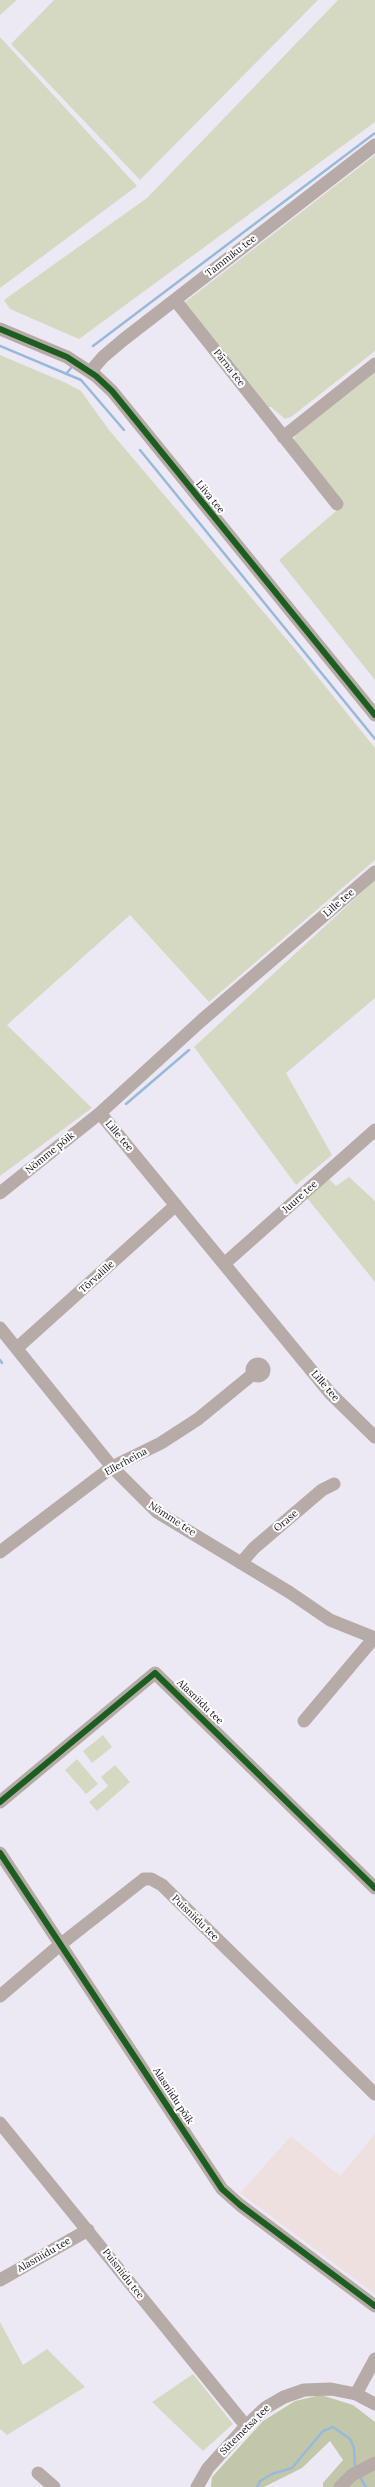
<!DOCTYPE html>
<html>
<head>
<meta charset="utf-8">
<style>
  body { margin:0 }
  canvas { display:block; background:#ece9f4 }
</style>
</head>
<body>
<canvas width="375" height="2487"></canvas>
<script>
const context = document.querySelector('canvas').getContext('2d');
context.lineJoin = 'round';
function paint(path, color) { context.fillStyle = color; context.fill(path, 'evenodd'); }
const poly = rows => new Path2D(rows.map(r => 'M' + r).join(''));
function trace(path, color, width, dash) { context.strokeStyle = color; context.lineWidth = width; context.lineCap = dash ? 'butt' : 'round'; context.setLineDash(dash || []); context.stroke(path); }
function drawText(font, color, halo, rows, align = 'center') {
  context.font = font + ' Lora,serif'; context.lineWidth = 4; context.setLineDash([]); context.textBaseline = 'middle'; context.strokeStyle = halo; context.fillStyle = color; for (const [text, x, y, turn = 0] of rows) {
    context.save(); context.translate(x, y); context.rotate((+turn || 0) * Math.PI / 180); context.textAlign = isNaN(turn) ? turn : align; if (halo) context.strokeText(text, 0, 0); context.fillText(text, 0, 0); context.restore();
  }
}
const education = poly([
  [375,2134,375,2294,240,2193,291,2136,340,2176]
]);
const green = poly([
  [0,0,17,0,0,15],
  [54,0,318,0,140,180,11,44],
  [338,0,375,0,375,122,79,339,10,309,4,300,147,198],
  [0,37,137,186,0,288],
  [375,155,375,351,291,417,285,419,271,407,265,407,184,303],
  [0,355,66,383,81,391,109,430,300,655,375,748,375,860,209,1002,130,915,7,1025,92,1108,0,1176],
  [375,370,375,680,279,560,343,505,298,448,294,439,298,431],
  [375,880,375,998,286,1073,332,1155,296,1185,194,1047],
  [349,1177,375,1201,375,1282,307,1198,328,1178,336,1186],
  [103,1735,112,1747,92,1763,83,1751],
  [77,1759,98,1784,86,1794,65,1770],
  [115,1765,130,1782,97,1811,89,1802,108,1786,101,1777],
  [0,2322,23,2365,47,2349,85,2387,7,2435,0,2429],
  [193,2374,233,2424,203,2451,152,2402]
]);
const forest = poly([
  [321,2395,353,2405,375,2422,375,2487,323,2487,323,2483,343,2460,330,2441,302,2468,264,2487,211,2487,212,2477,263,2421,295,2401]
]);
const stream = poly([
  [0,346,81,380,124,430],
  [93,346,375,133],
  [66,374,71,368],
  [140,450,375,739],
  [126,1104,189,1050],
  [0,1360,2,1363],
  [360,2477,366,2487],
  [257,2487,260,2481,272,2474,292,2468,323,2431,333,2427,350,2439,354,2448,355,2469]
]);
const minor = poly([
  [175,300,337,504],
  [0,329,67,357,96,376,112,391,375,715],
  [90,372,103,357,123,340,375,145],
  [283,437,375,364],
  [100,1113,330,1393,375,1437],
  [0,1193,100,1113,202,1020,375,872],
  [224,1264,375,1130],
  [0,1328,112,1467,157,1512,289,1592,330,1620,375,1638],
  [17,1348,176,1205],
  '252 1370a6 6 0 1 1 12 0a6 6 0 1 1-12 0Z',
  [0,1552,112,1467,161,1443,198,1419,253,1374],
  [241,1563,254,1548,322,1490,334,1484],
  [304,1721,374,1638],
  [0,1802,155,1673,375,1888],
  [0,1853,222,2189,240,2205,375,2306],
  [0,1996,61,1944,144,1879,151,1879,162,1885,375,2094],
  [0,2123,246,2426],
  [0,2280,88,2230],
  [356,2394,375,2359],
  [38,2473,54,2487],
  [197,2487,208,2468,246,2426,265,2408,284,2397,304,2390,331,2389,356,2394,375,2404],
  [340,2487,352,2475,375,2463]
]);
const cycleway = poly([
  [0,329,67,357,96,376,112,391,375,715],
  [0,1802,155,1673,375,1888],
  [0,1853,222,2189,240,2205,375,2306]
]);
const streetNames = [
  ["Tammiku tee",231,256,-38],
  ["Pärna tee",229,368,52],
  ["Liiva tee",210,497,51],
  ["Lille tee",339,903,-41],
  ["Lille tee",119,1136,50],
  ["Nõmme põik",50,1153,-39],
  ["Juure tee",300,1197,-42],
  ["Tõrvalille",97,1277,-42],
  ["Lille tee",325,1386,49],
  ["Ellerheina",126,1462,-29],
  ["Nõmme tee",172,1519,33],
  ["Orase",286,1521,-40],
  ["Alasniidu tee",200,1702,44],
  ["Puisniidu tee",195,1918,44],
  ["Alasniidu põik",173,2096,57],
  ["Alasniidu tee",44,2255,-30],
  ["Puisniidu tee",123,2274,52],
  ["Sütemetsa tee",245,2430,-45]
];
paint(education, '#eee0df');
paint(green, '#d5d9c2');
paint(forest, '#c2c7aa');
trace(stream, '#97badc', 2.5);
trace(minor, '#b6aba7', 13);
trace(cycleway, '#1b5e20', 6);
drawText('10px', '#130f1b', '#fff', streetNames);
</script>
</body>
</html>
